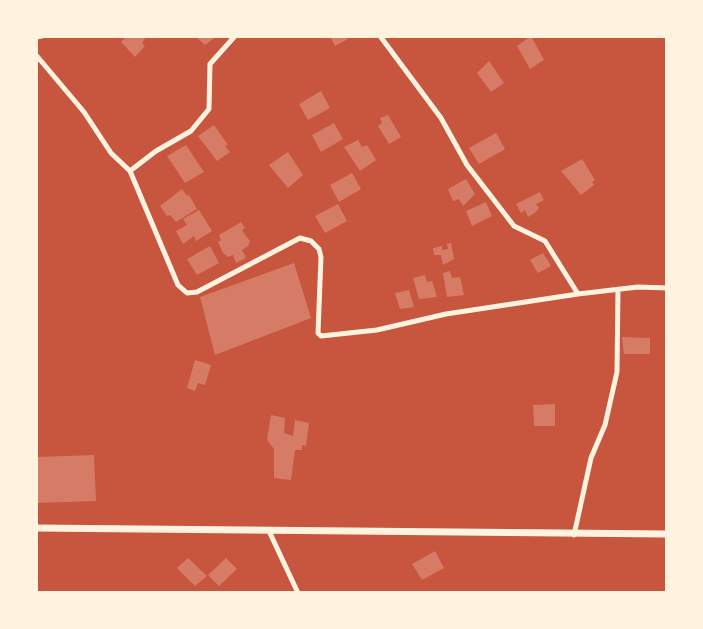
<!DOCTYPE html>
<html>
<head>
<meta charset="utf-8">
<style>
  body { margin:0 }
  #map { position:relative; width:703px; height:629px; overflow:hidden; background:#c8553d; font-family:"Noto Serif",serif }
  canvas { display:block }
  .frame { position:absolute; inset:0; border:38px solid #fff3e0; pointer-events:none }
</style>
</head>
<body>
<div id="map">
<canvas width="703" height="629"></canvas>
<div class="frame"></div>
</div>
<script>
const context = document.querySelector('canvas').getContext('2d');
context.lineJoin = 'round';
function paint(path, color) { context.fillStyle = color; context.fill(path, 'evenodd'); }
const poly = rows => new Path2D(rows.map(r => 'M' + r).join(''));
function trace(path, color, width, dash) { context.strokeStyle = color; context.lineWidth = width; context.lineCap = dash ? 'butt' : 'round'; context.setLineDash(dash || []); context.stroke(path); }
const building = poly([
  [127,36,142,36,145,39,142,43,145,46,135,57,121,42],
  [195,36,217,36,205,45],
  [330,36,345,36,348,39,335,46],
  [531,36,544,60,530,69,517,46],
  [489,61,504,83,491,92,477,73],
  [321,91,330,108,308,120,299,104],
  [388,115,401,137,389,144,378,126,382,123,380,118],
  [334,123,343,139,321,152,312,135],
  [214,125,228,145,225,146,230,152,217,161,198,136],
  [496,133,505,149,479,164,469,148],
  [358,140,362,147,367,145,376,160,360,171,344,147],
  [186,145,204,172,185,183,167,156],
  [288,152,303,175,288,188,269,165],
  [582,159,595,180,592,182,594,185,581,195,561,171],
  [352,173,361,189,339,202,330,185],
  [466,179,475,194,463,206,459,199,453,201,448,189],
  [182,189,187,196,189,195,197,209,176,222,170,215,167,216,160,206],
  [540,192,544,200,536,204,539,208,536,212,528,217,525,210,521,213,516,204],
  [486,202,492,216,472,226,466,211],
  [338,204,347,221,325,233,315,216],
  [199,210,212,231,196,241,194,236,183,244,176,231,187,225,183,219],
  [241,222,245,228,242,230,250,241,248,246,242,250,246,258,236,263,233,255,228,257,223,253,218,242,221,240,219,235],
  [451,243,454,259,443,265,441,255,434,255,433,248,442,246,442,250,448,249,447,244],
  [210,246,219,263,197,275,187,259],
  [543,253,551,266,538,273,530,260],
  [294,263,311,318,215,355,200,297],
  [450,271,452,278,460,277,464,295,447,297,443,273],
  [425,275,427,282,432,281,437,297,419,299,413,278],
  [409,290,414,307,400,309,395,293],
  [622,337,650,338,650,354,624,354],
  [195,360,211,365,205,385,198,383,195,391,187,388],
  [555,404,555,426,534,426,533,405],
  [271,415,285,418,284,433,293,436,295,420,309,423,306,446,302,445,302,450,295,450,291,480,274,478,274,449,267,440],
  [94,455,96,501,36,503,36,457],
  [435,551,444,568,422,580,412,564],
  [188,558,207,576,195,586,177,568],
  [226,558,237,569,219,586,208,575]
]);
const minor = poly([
  [380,36,441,118,467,165,514,226,545,241,578,294,638,287,667,288],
  [36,37,42,36],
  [36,55,84,112,111,153,130,171,156,151,191,131,209,109,210,64,235,36],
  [130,171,178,285,187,293,197,292,300,238,311,241,319,249,321,257,318,333,321,336,377,330,446,314,578,294],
  [269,531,298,593],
  [574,535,591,458,605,425,617,372,618,289]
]);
const tertiary = poly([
  [36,528,667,534]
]);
paint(building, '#d67c66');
trace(minor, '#fff3e0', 5);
trace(tertiary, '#fff3e0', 7);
</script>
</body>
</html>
